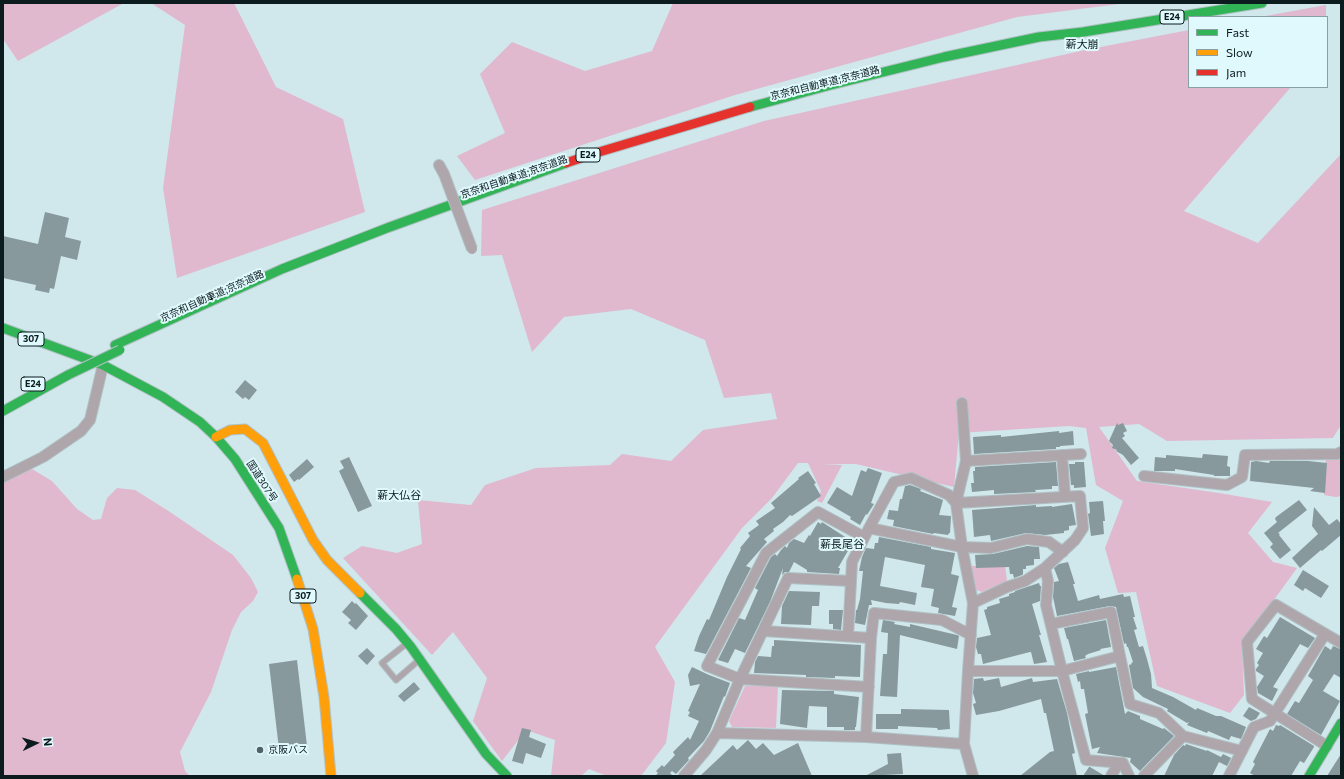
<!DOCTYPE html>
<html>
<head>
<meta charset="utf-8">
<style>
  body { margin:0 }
  #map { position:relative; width:1344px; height:779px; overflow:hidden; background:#d0e7ec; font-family:Commissioner,sans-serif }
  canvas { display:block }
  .frame { position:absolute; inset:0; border:4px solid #0b1b1e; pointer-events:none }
  .legend { position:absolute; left:1188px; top:16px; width:140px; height:72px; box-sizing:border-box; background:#e0f9fd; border:1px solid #8ba0a4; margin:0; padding:5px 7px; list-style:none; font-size:12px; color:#0b1b1e }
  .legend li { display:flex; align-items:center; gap:8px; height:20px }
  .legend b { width:20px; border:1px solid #8ba0a4 }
  .north { position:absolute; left:16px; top:723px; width:40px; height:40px; -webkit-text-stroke:3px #e0f9fd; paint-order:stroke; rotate:85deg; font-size:11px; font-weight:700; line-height:16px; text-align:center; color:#0b1b1e }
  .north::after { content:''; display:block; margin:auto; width:14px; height:18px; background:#0b1b1e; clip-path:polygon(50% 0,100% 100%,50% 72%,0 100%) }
</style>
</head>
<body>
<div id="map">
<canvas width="1344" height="779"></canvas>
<div class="frame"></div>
<ul class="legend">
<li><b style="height:5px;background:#30b455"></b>Fast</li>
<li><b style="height:5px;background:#ff9f0a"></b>Slow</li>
<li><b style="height:5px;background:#e5322d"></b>Jam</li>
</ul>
<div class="north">N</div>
</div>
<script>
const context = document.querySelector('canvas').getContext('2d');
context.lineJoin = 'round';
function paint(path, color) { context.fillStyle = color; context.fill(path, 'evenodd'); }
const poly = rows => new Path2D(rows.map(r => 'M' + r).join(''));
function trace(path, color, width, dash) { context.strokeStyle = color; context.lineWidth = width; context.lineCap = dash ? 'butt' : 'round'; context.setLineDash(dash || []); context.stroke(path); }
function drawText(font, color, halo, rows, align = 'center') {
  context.font = font + ' Commissioner,"Noto Sans JP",sans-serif'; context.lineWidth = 4; context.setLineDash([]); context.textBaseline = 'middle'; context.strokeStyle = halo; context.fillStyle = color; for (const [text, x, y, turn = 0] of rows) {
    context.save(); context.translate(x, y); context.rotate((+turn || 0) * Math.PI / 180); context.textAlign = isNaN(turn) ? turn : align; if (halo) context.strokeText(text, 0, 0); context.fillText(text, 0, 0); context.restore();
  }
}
const green = poly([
  [3,3,124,3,18,61,3,39],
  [151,3,234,3,276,87,343,119,365,212,177,278,163,188,185,25],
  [673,3,1127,3,1017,17,735,95,475,180,457,156,505,133,480,74,512,42,585,71,652,51],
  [1326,5,1326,17,1260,17],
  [1189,30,1189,87,1291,87,1184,211,1258,243,1341,154,1341,425,1333,438,1167,441,1139,424,1099,427,1137,481,1219,493,1272,502,1248,533,1273,562,1297,568,1242,644,1244,695,1230,713,1157,686,1136,592,1118,593,1105,548,1123,501,1096,485,1086,428,1069,426,959,433,954,487,856,464,823,464,842,465,822,503,817,501,821,491,808,463,798,463,772,498,742,528,655,647,675,682,666,743,641,776,607,776,589,769,581,776,551,776,555,740,526,730,502,761,473,721,487,678,453,632,432,655,343,558,362,546,397,553,422,544,418,500,471,505,485,485,536,468,610,465,622,454,671,461,703,430,777,419,771,393,724,398,705,340,631,309,564,317,532,352,502,255,481,256,482,210,764,121,1085,50],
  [1326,454,1341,455,1341,496,1336,497,1324,495],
  [32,469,52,481,77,509,93,520,101,519,107,498,117,488,135,490,170,512,233,555,251,578,258,592,253,601,241,612,232,630,211,692,180,752,185,771,190,776,3,776,3,482,10,476],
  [1005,565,1007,581,982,592,974,589,971,566],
  [745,686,778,686,776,728,732,727,729,721]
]);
const building = poly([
  [45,212,69,218,65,237,81,241,77,260,61,256,54,289,50,288,49,293,35,290,36,285,3,278,3,236,38,244],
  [245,380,257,390,249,400,245,397,243,399,235,392],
  [1117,423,1118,425,1123,423,1127,431,1123,433,1125,436,1122,438,1139,458,1131,465,1123,455,1116,451,1117,450,1112,448,1113,445,1109,441],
  [1059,431,1059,433,1073,431,1074,445,1060,446,1060,447,1056,447,1056,449,974,454,973,437,1001,435,1001,437],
  [1203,454,1228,456,1227,466,1230,467,1230,476,1214,476,1214,475,1175,469,1175,471,1154,471,1155,457,1166,458,1166,455,1202,458],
  [349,457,372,506,358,512,339,471,344,468,340,461],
  [307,459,314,467,299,480,298,479,294,482,289,475],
  [1256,461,1269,463,1270,461,1308,461,1327,463,1325,493,1310,491,1314,488,1250,481,1251,462],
  [1056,462,1058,486,1052,486,1052,489,1035,490,1036,492,994,494,994,490,972,492,971,483,974,483,973,471,975,471,975,467],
  [1075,462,1084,462,1086,487,1074,488,1074,485,1071,485,1069,464,1075,464],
  [868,468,882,473,871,503,874,504,867,515,866,514,860,525,850,519,851,517,827,503,837,487,852,496,861,470,866,472],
  [808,471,816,483,814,484,821,496,792,516,790,515,783,522,773,529,774,531,764,539,767,542,746,566,751,568,706,654,694,651,699,636,707,619,709,620,727,577,741,549,740,548,750,536,748,533,759,525,756,521,775,508,771,503,799,479,798,478],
  [910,485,921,489,920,491,943,500,939,515,951,516,950,533,949,533,948,535,934,533,933,534,893,526,894,520,887,519,889,510,898,511,900,499,902,499,905,486],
  [1299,500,1307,510,1278,533,1280,534,1279,535,1291,550,1280,559,1270,547,1273,544,1264,533,1277,522,1275,519,1276,517],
  [1103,501,1105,521,1103,521,1104,534,1091,536,1088,514,1090,513,1089,502],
  [1072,504,1076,525,1069,526,1069,530,1064,531,1064,533,1045,535,1026,533,991,541,990,535,974,537,972,510,1036,505,1036,507,1052,506,1052,507],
  [1314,507,1329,525,1337,519,1341,524,1341,535,1322,551,1321,550,1300,568,1292,558,1318,534,1312,526],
  [818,522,821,524,822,522,853,542,838,568,840,568,839,574,807,572,807,570,794,562,789,572,785,572,782,575,783,568,770,602,745,653,735,649,728,663,718,660,739,618,745,620,758,590,755,588,771,557,775,554,777,556,781,550,785,546,787,548,789,543,794,539,804,543,809,535,810,536],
  [879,537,931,547,931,549,955,553,951,574,959,576,952,607,957,608,955,616,938,613,939,608,931,606,934,589,921,587,925,565,885,557,880,586,917,593,915,605,900,602,899,604,886,603,871,600,872,605,869,605,865,625,855,623,856,610,857,610,860,599,863,571,859,571,862,557,866,548,874,549,875,543,878,543],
  [1027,546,1039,547,1040,559,1034,559,1034,565,1026,566,1026,569,1023,569,1023,574,1022,575,1014,578,1013,574,1010,574,1009,567,976,568,975,555,993,554],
  [1068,562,1075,584,1073,584,1078,601,1099,595,1100,599,1123,594,1124,597,1130,596,1135,617,1133,617,1137,629,1134,630,1139,647,1143,646,1147,659,1151,674,1152,688,1173,697,1196,710,1197,708,1216,716,1221,716,1246,727,1241,739,1231,736,1229,740,1208,731,1207,733,1187,725,1189,722,1187,723,1167,711,1168,709,1143,697,1133,688,1129,665,1132,664,1131,663,1133,662,1128,647,1127,647,1126,643,1124,644,1116,607,1110,606,1057,616,1053,597,1054,582,1059,581,1054,568,1059,564],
  [1303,570,1329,586,1321,598,1305,588,1303,591,1294,585],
  [1039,583,1040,586,1041,586,1040,601,1032,604,1041,635,1039,635,1047,662,1034,664,1031,652,1030,652,983,664,981,654,978,654,976,647,977,638,991,635,984,610,987,609,987,607,1000,603,999,599,1009,596,1009,594,1015,592,1015,591],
  [789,591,820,592,819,606,812,606,811,625,781,624,782,606],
  [352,601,355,604,356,603,368,616,356,630,348,623,351,620,342,612],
  [829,610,843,610,841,630,833,629,833,624,829,624],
  [1280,617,1315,638,1308,648,1300,644,1273,687,1278,689,1272,701,1258,693,1257,687,1264,676,1256,671,1256,669,1259,665,1257,663,1263,653,1256,649,1264,636,1267,638],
  [883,620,895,622,894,624,910,627,910,624,957,635,959,636,957,649,900,635,897,697,880,696,883,654,887,654,888,633,881,632],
  [1106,620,1111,647,1100,649,1101,650,1088,654,1085,656,1086,658,1074,661,1068,639,1067,639,1064,628],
  [774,640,861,645,860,677,835,676,835,678,806,677,806,675,754,673,755,662,758,656,771,657,772,646,774,646],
  [1325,646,1331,650,1333,646,1341,649,1341,678,1334,674,1323,691,1340,701,1321,735,1287,714,1295,701,1299,703,1313,680,1308,676],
  [367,648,375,656,367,665,358,656],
  [297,660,307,746,279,749,269,664],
  [692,667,709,675,730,683,725,697,724,696,710,731,704,741,688,758,689,760,676,774,672,771,670,773,673,776,655,776,658,773,656,771,662,765,664,767,675,755,673,752,688,737,690,740,699,721,688,716,690,712,688,711,700,684,690,686,688,675],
  [1116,667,1125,714,1128,711,1140,716,1140,719,1163,729,1164,728,1174,736,1140,771,1130,762,1131,758,1097,753,1100,747,1092,749,1085,714,1088,713,1084,689,1081,689,1080,681,1078,682,1076,674,1089,671,1089,672],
  [983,678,984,681,999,678,1001,687,1032,678,1033,682,1057,679,1067,713,1075,753,1072,754,1077,776,1020,776,1050,752,1054,751,1046,713,1044,713,1041,699,999,711,976,715,973,704,976,703,973,693,974,679],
  [414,682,420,689,404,702,398,696],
  [782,690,834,691,834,694,859,697,856,727,855,727,855,730,844,730,844,727,827,727,827,707,809,706,807,728,780,724],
  [1249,707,1260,713,1256,719,1251,721,1243,716],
  [901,709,949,710,950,729,938,730,937,728,898,726,898,729,876,729,876,714,901,714],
  [1276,725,1279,726,1280,725,1314,746,1314,747,1304,763,1300,761,1291,776,1255,776,1250,773,1255,764,1253,762,1270,729,1273,731],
  [522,728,531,730,529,737,546,744,541,758,526,753,523,764,512,761],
  [748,740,756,749,763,743,774,755,798,743,812,776,700,776,733,745,737,750],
  [1186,744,1207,751,1207,750,1221,757,1223,754,1231,758,1227,766,1219,762,1212,776,1164,776,1174,755,1183,745,1185,746],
  [901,753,903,774,865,776,888,764,887,754],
  [1341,754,1341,776,1327,776],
  [1089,767,1090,767,1105,776,1083,776]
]);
const lane = poly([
  [406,644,382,663,396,680,419,660]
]);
const street = poly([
  [439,165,444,174],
  [962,403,966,461,956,503,962,547,973,603,968,671,964,744,973,776],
  [1062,455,1065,497],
  [966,461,1081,454],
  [1144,476,1227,485,1242,477,1245,455,1337,454,1341,452],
  [3,477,43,457,81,431,90,420,103,365],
  [869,528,894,482,911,478,949,495,956,503,1080,496,1083,528,1075,540,1045,568,1025,581,1007,587,973,603],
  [864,537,818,512,766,553,707,666,740,679,869,687],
  [1045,568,1048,581,1046,605,1062,671,1086,760,1123,763,1129,776],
  [1051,624,1111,612,1120,656],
  [764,631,871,638,866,737],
  [848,636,851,581],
  [871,638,874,613,942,620,971,635],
  [968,671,1062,671,1120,656,1130,704,1159,713,1183,736,1242,751],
  [717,733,866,737,964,744],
  [1327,746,1252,699,1247,642,1276,605,1341,643],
  [684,776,706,750,717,733,740,679,788,578,851,581,852,562,869,528,962,547,991,548,1027,539,1049,542,1063,552],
  [1111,776,1119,763],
  [1144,776,1183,736],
  [1229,776,1254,727,1270,721,1325,634]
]);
const fast = poly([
  [750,107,827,86,944,57,1039,37,1083,32,1262,3],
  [3,328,103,365,163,397,200,422,216,437,235,459,279,528,297,579],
  [115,345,282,269,387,228,566,163],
  [3,411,68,375],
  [360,593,396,629,411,647,486,754,507,776],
  [1309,776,1341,723]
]);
const slow = poly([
  [216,437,230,430,245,429,263,443,313,540,327,560,360,593],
  [297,579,313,629,324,697,331,776]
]);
const jam = poly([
  [566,163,599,152,750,107]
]);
const streetBridge = poly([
  [444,174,472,249]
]);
const fastBridge = poly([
  [68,375,120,350]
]);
const markers = [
  [260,750,4,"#506266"]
];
const shields = [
  [1172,17,24],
  [588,155,24],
  [31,339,26],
  [33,384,24],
  [303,596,26]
];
const shieldNames = [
  ["E24",1172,17],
  ["E24",588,155],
  ["307",31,339],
  ["E24",33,384],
  ["307",303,596]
];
const streetNames = [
  ["京奈和自動車道;京奈道路",825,83,-14],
  ["京奈和自動車道;京奈道路",514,177,-19],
  ["京奈和自動車道;京奈道路",212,296,-24],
  ["国道307号",262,481,57]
];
const poiNames = [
  ["京阪バス",268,750]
];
const neighbourhoodNames = [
  ["薪大崩",1082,44],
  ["薪大仏谷",399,495],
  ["薪長尾谷",842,544]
];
paint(green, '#e0b9ce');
paint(building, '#87999c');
trace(lane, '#afc1c4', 7);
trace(street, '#afc1c4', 12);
trace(fast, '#afc1c4', 11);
trace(slow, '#afc1c4', 11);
trace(jam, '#afc1c4', 11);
trace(lane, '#afa6ac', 5);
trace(street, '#afa6ac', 10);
trace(fast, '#30b455', 9);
trace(slow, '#ff9f0a', 9);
trace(jam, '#e5322d', 9);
trace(streetBridge, '#afc1c4', 12, []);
trace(fastBridge, '#afc1c4', 11, []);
trace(streetBridge, '#afa6ac', 10);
trace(fastBridge, '#30b455', 9);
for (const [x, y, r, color] of markers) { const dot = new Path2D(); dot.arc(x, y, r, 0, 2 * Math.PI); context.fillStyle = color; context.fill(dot); trace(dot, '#e0f9fd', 1.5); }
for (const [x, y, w] of shields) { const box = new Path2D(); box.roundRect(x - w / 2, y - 7, w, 14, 3); context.fillStyle = '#e0f9fd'; context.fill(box); trace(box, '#0b1b1e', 1); }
drawText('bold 9px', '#0b1b1e', null, shieldNames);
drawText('10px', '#0b1b1e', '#e0f9fd', streetNames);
drawText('10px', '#0b1b1e', '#e0f9fd', poiNames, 'left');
drawText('11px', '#0b1b1e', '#e0f9fd', neighbourhoodNames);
</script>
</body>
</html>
